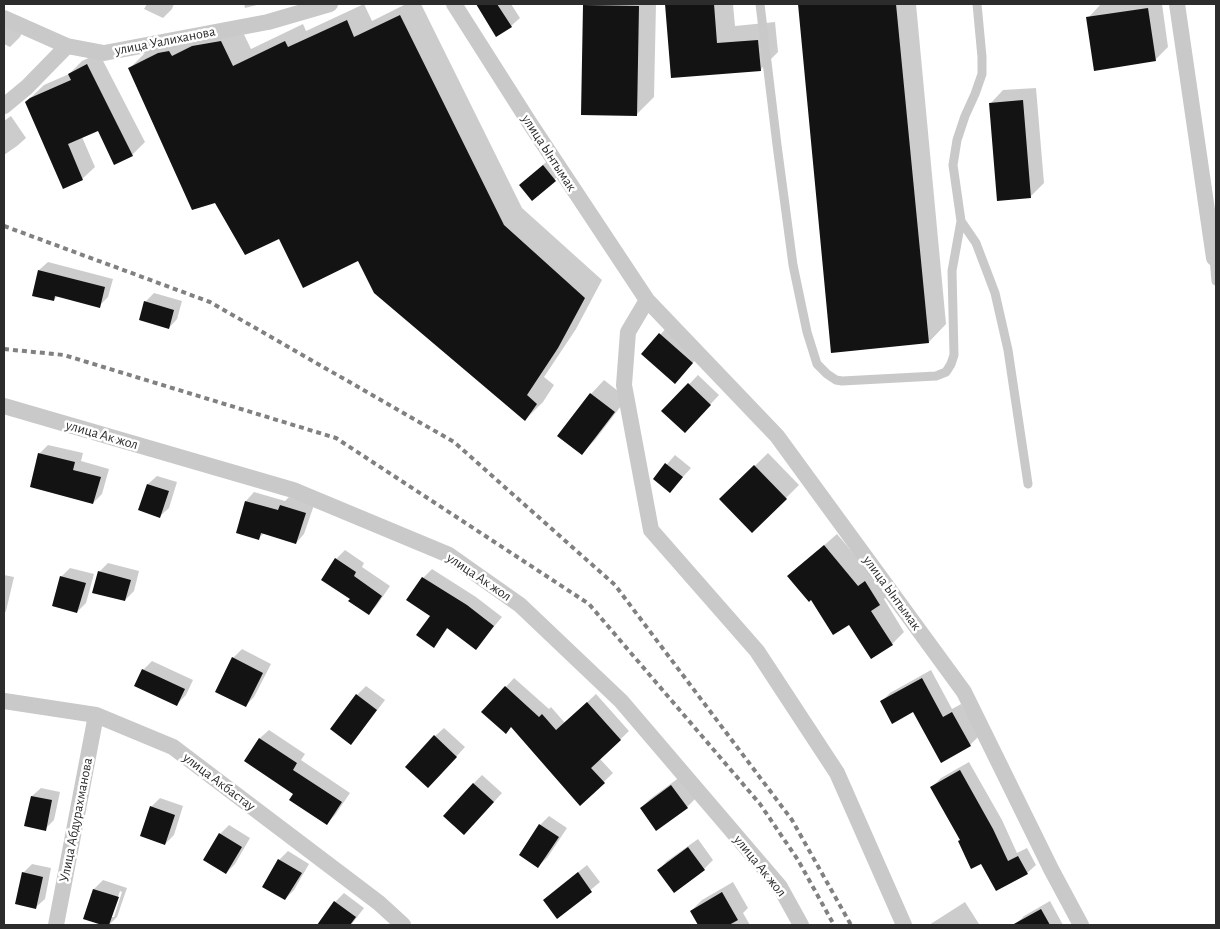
<!DOCTYPE html>
<html>
<head>
<meta charset="utf-8">
<style>
  body { margin:0 }
  #map { position:relative; width:1220px; height:929px; overflow:hidden; background:#fff; font-family:"Alegreya Sans",sans-serif }
  canvas { display:block }
  .frame { position:absolute; inset:0; border:5px solid #2c2c2c; pointer-events:none }
</style>
</head>
<body>
<div id="map">
<canvas width="1220" height="929"></canvas>
<div class="frame"></div>
</div>
<script>
const context = document.querySelector('canvas').getContext('2d');
context.lineJoin = 'round';
function paint(path, color) { context.fillStyle = color; context.fill(path, 'evenodd'); }
const poly = rows => new Path2D(rows.map(r => 'M' + r).join(''));
function trace(path, color, width, dash) { context.strokeStyle = color; context.lineWidth = width; context.lineCap = dash ? 'butt' : 'round'; context.setLineDash(dash || []); context.stroke(path); }
function drawText(font, color, halo, rows, align = 'center') {
  context.font = font + ' "Alegreya Sans",sans-serif'; context.lineWidth = 5; context.setLineDash([]); context.textBaseline = 'middle'; context.strokeStyle = halo; context.fillStyle = color; for (const [text, x, y, turn = 0] of rows) {
    context.save(); context.translate(x, y); context.rotate((+turn || 0) * Math.PI / 180); context.textAlign = isNaN(turn) ? turn : align; if (halo) context.strokeText(text, 0, 0); context.fillText(text, 0, 0); context.restore();
  }
}
const shadow = poly([
  [147,4,174,4,172,9,163,18,144,9],
  [244,4,261,4,245,8],
  [364,4,372,21,406,4,421,4,522,208,602,280,576,329,544,377,554,385,543,402,525,420,358,259,280,237,216,201,130,68,148,50,239,24,251,49,303,24,306,31],
  [478,4,511,4,520,18,511,26,497,35],
  [586,4,656,4,654,97,636,115,584,6],
  [666,4,742,4,733,4,735,26,775,22,778,52,760,70,672,77],
  [799,4,916,4,946,324,929,342,833,351],
  [1101,4,1162,4,1168,47,1155,60,1088,18],
  [4,14,26,24,20,37,10,47,4,44],
  [99,53,145,142,132,155,98,130,82,137,95,167,82,179,26,102,44,85,69,74,82,61],
  [1036,88,1044,183,1030,197,990,104,1003,90],
  [11,116,26,138,17,146,4,155,4,121],
  [552,157,564,171,532,199,529,177],
  [48,262,113,279,108,297,99,306,58,295,54,300,39,270],
  [154,293,182,301,177,319,169,328,145,302],
  [669,325,701,354,683,373,643,354],
  [698,375,719,395,693,423,663,411],
  [604,380,627,398,595,440,582,453,559,436,591,394],
  [48,445,83,453,81,461,109,469,102,494,93,503,39,454],
  [768,453,799,485,752,532,721,499],
  [675,455,691,468,670,491,654,479],
  [157,476,177,482,169,508,160,516,148,484],
  [254,492,285,501,289,497,314,505,304,534,296,543,265,532,259,538,246,501],
  [837,534,871,574,892,591,884,599,904,632,892,644,849,623,811,598,789,576],
  [345,550,364,563,362,567,390,586,377,605,368,614,351,598,336,559],
  [108,563,139,571,134,591,125,600,99,572],
  [70,568,94,574,86,603,77,612,53,606,62,576],
  [432,569,476,597,502,617,476,648,449,627,433,646,432,616,423,578],
  [4,575,14,577,6,611,4,614],
  [242,649,271,664,254,697,245,706,233,658],
  [152,661,193,680,186,695,177,704,143,670],
  [931,670,952,709,961,704,979,736,970,745,942,761,914,710,881,702,890,693],
  [514,678,549,709,551,707,565,723,596,694,629,731,600,759,613,773,580,805,512,726,483,712],
  [366,686,385,700,359,734,351,743,332,729,357,695],
  [444,728,465,747,437,778,435,736],
  [269,730,305,754,301,760,350,793,335,815,326,824,295,793,246,761,260,738],
  [969,762,1002,820,1017,853,1027,848,1036,865,1027,873,982,862,961,840,932,787,941,778],
  [482,775,502,793,473,825,473,784],
  [680,777,696,798,687,807,641,808,650,799],
  [41,788,60,792,54,820,45,829,32,796],
  [160,798,183,806,174,835,165,844,151,807],
  [549,816,567,828,547,858,538,866,540,825],
  [229,825,250,838,235,864,226,873,220,834],
  [698,839,713,860,704,869,659,870,667,861],
  [288,851,309,864,294,890,285,899,279,860],
  [32,864,51,868,45,899,36,907,23,873],
  [587,865,600,882,558,917,544,900],
  [103,880,127,888,117,917,109,925,85,918,94,889],
  [120,891,122,892,114,917,111,917],
  [733,882,748,908,743,913,750,925,700,925,691,911,702,900],
  [344,893,364,908,351,925,318,925,335,902],
  [1050,901,1063,925,1015,925,1024,916],
  [965,902,979,924,977,925,929,925]
]);
const building = poly([
  [476,4,497,4,512,27,496,37],
  [665,4,714,4,717,43,758,40,761,71,671,78],
  [798,4,896,4,929,343,831,353],
  [583,5,639,6,637,116,581,115],
  [1148,8,1156,61,1094,71,1086,17],
  [400,15,504,225,585,298,558,348,527,395,537,404,525,421,374,293,358,261,303,288,279,239,245,255,215,203,192,210,128,68,158,53,169,51,172,56,192,46,221,41,233,66,285,41,288,47,347,20,354,37],
  [87,64,133,156,114,165,98,131,68,144,83,180,63,189,25,102,30,98,71,80,68,74],
  [1023,100,1031,198,997,201,989,103],
  [543,165,556,181,532,201,519,185],
  [38,270,105,287,100,308,55,296,54,301,32,296],
  [144,301,174,310,169,329,139,320],
  [659,333,693,363,675,384,641,354],
  [688,383,711,405,685,433,661,411],
  [590,393,615,412,582,455,557,436],
  [38,453,75,462,73,470,101,477,93,504,30,487],
  [665,463,683,477,670,493,653,479],
  [754,465,787,499,752,533,719,499],
  [147,484,169,491,160,518,138,510],
  [245,501,278,510,280,505,306,513,296,544,261,533,259,540,236,533],
  [824,545,858,586,865,581,880,605,871,611,893,645,871,659,849,625,833,635,811,600,809,602,787,576],
  [335,558,356,572,354,576,382,596,369,615,348,601,350,599,321,580],
  [98,571,131,580,125,601,92,593],
  [60,576,86,583,77,613,52,606],
  [422,577,467,605,494,626,476,650,447,628,434,648,416,635,430,616,406,600],
  [232,657,263,673,246,707,215,692],
  [142,669,185,689,177,706,134,686],
  [922,678,943,717,952,712,971,746,941,763,913,712,892,724,880,701],
  [505,686,539,717,542,714,556,730,587,702,621,740,591,768,605,783,580,806,511,727,506,734,481,712],
  [356,694,377,710,351,745,330,729],
  [434,735,457,757,428,788,405,767],
  [259,738,297,763,293,770,342,802,327,825,289,800,293,794,244,761],
  [960,770,993,829,1008,861,1018,856,1028,874,996,891,981,864,971,869,958,841,960,840,930,787],
  [473,783,494,802,464,835,443,816],
  [671,785,688,808,656,831,640,808],
  [31,796,52,800,46,831,24,826],
  [150,806,175,815,165,845,140,836],
  [539,824,559,837,538,868,519,855],
  [219,833,242,847,226,874,203,860],
  [688,847,705,870,674,893,657,870],
  [278,859,302,873,285,900,262,887],
  [22,872,43,877,36,909,15,904],
  [578,872,592,892,557,919,543,900],
  [93,889,119,897,109,925,102,925,83,919],
  [722,892,738,920,729,925,698,925,690,911],
  [334,901,356,917,350,925,317,925],
  [1041,909,1050,925,1012,925]
]);
const lane = poly([
  [760,4,777,145,793,265,807,332,817,364,827,374,836,380,842,381,936,376,946,372,951,364,954,355,952,271,961,221,953,165,957,140,965,116,975,94,982,74,982,57,977,4],
  [961,221,976,243,995,293,1008,350,1028,484],
  [1214,258,1216,281]
]);
const street = poly([
  [454,4,529,122,647,300,777,436,964,692,1051,869,1081,925],
  [1177,4,1214,258,1216,257],
  [4,18,67,46,104,53,268,22,330,4],
  [4,106,27,87,67,46],
  [647,300,628,332,624,385,651,530,757,651,837,773,904,925],
  [4,406,293,490,449,555,520,605,621,701,780,887,801,925],
  [4,701,96,715,173,747,379,903,403,925],
  [56,925,96,715]
]);
const rail = poly([
  [4,226,210,302,454,442,615,585,792,820,851,925],
  [4,349,64,355,336,438,589,604,760,804,798,860,834,925]
]);
const streetNames = [
  ["улица Уалиханова",165,41,-11],
  ["улица Ынтымак",549,153,57],
  ["улица Ак жол",102,435,16],
  ["улица Ак жол",479,577,34],
  ["улица Ынтымак",892,593,54],
  ["улица Акбастау",219,782,37],
  ["Улица Абдурахманова",76,820,-79],
  ["улица Ак жол",760,866,51]
];
paint(shadow, '#0003');
paint(building, '#131313');
trace(lane, '#c9c9c9', 9);
trace(street, '#c9c9c9', 16);
trace(rail, '#818181', 4, [5, 4]);
drawText('14px', '#2c2c2c', '#fff', streetNames);
</script>
</body>
</html>
